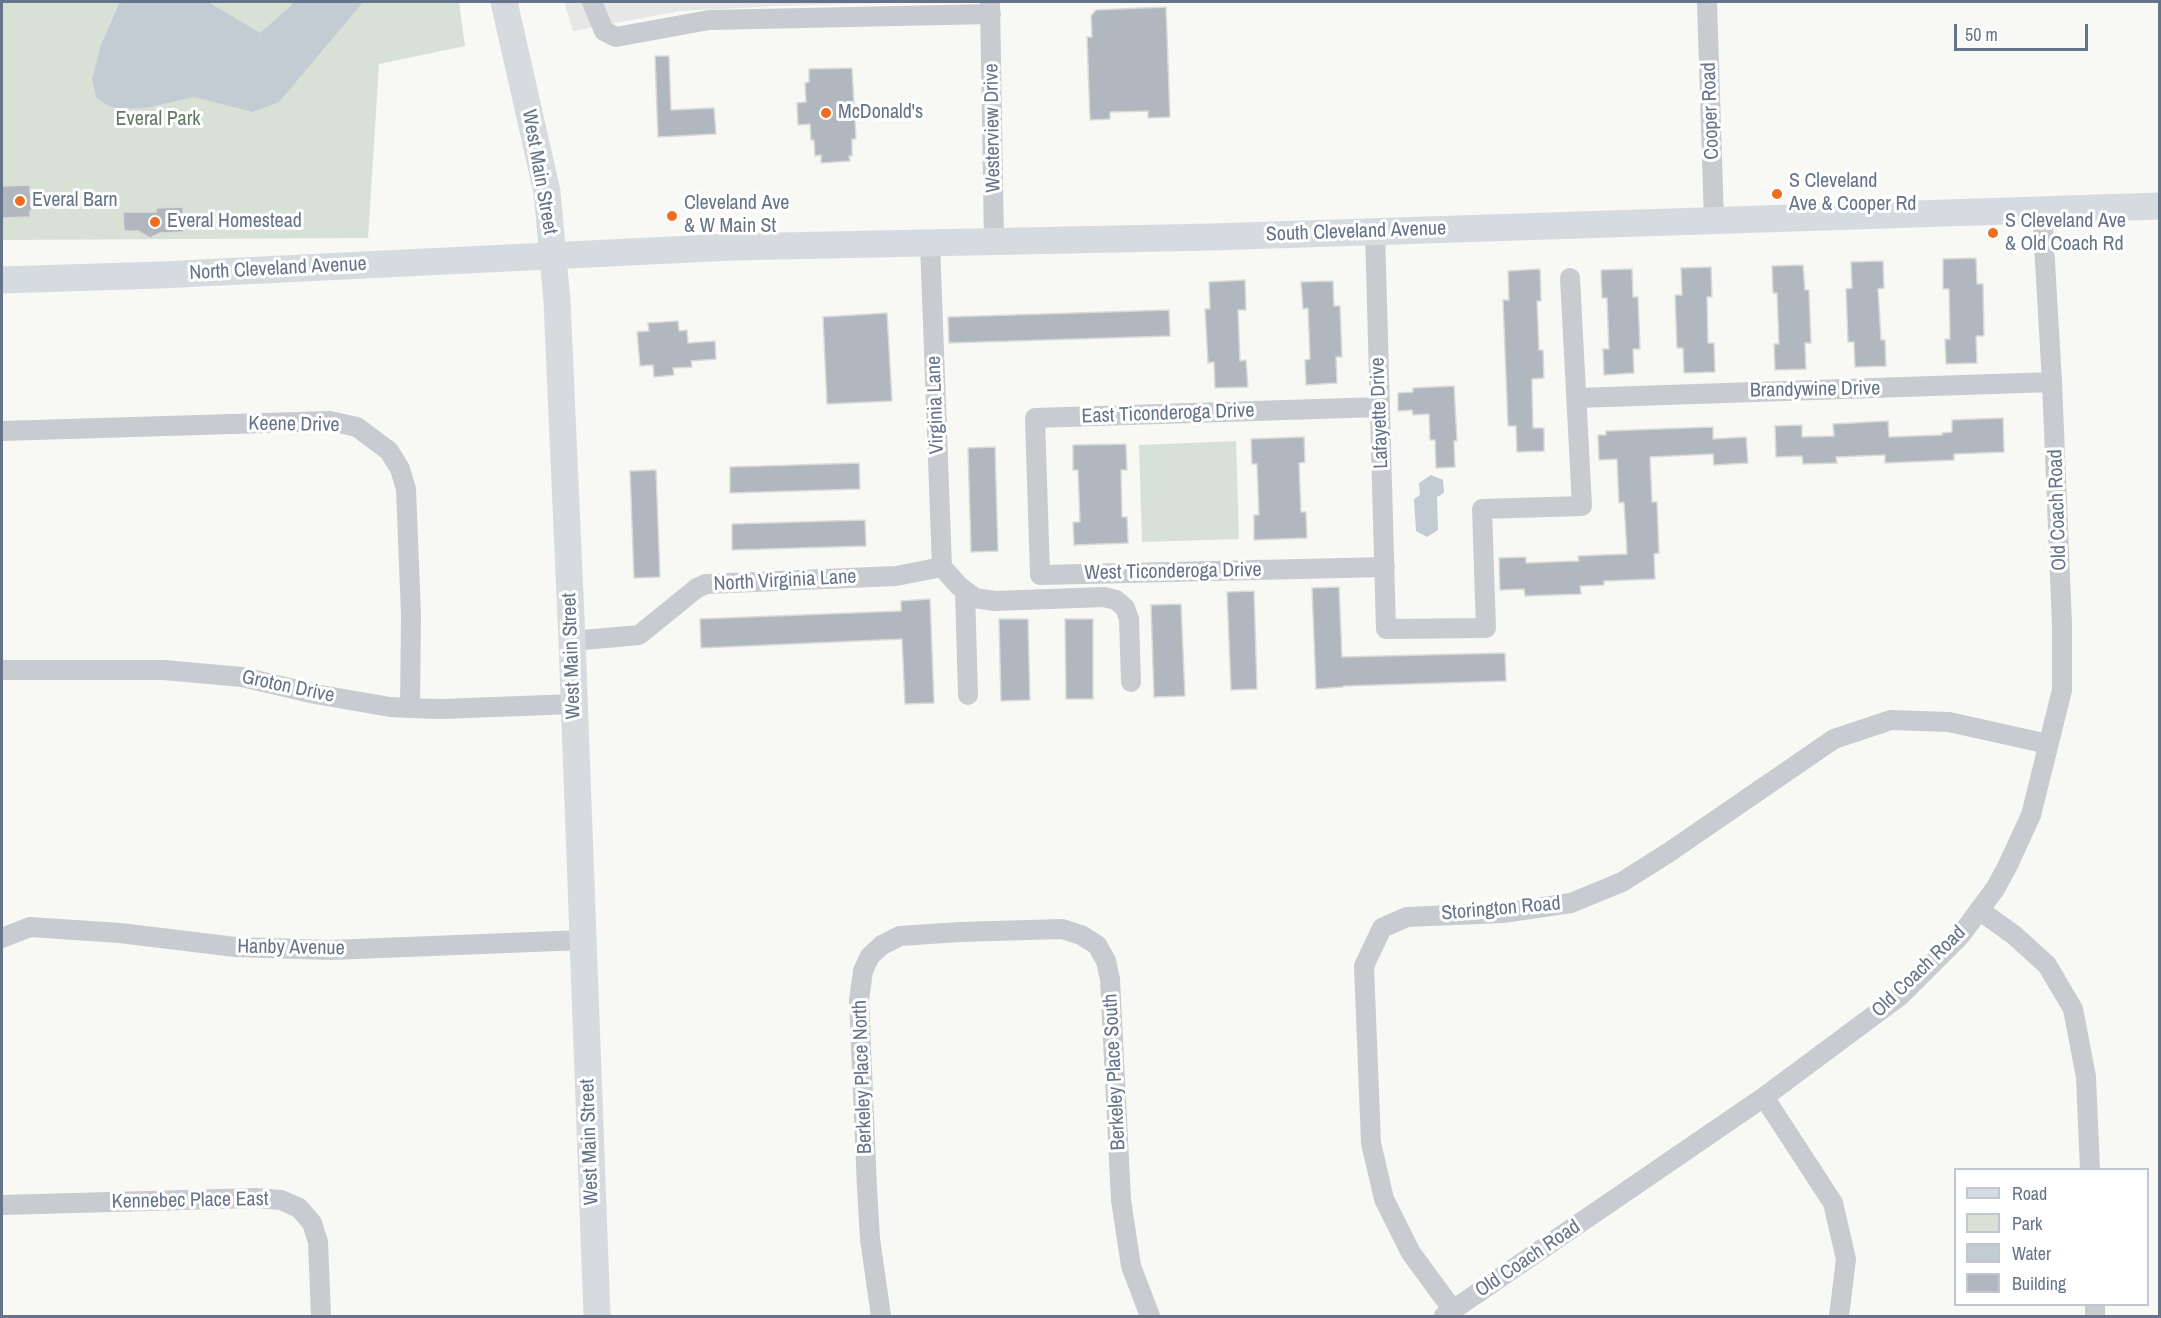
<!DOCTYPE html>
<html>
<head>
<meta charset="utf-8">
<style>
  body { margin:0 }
  #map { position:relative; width:2161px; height:1318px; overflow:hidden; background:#f8f8f5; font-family:"Archivo Narrow",sans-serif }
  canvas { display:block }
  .frame { position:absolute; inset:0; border:3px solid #657489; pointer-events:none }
  .legend { position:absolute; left:1954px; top:1168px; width:195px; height:138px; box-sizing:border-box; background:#fff; border:2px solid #c1c7d0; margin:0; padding:8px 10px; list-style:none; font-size:18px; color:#657489 }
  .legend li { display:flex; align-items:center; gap:12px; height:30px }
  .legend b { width:30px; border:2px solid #c1c7d0 }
  .scale { position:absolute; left:1954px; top:24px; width:134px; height:27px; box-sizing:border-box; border:3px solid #657489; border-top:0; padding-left:8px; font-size:18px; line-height:21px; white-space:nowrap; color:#657489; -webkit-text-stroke:4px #fff; paint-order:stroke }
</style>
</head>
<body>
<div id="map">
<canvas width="2161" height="1318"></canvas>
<div class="frame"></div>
<ul class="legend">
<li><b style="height:8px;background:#d6dbe0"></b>Road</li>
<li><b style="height:16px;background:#d8e1d6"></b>Park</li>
<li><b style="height:16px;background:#c2ccd2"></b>Water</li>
<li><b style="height:16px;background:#b1b7bf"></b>Building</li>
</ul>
<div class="scale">50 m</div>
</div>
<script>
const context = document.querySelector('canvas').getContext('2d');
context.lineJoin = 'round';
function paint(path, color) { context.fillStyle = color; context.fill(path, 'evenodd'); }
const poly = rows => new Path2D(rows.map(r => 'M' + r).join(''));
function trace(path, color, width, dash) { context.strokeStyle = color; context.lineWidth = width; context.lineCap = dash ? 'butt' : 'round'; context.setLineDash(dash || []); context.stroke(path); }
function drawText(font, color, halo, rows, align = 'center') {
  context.font = font + ' "Archivo Narrow",sans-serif'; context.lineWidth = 6; context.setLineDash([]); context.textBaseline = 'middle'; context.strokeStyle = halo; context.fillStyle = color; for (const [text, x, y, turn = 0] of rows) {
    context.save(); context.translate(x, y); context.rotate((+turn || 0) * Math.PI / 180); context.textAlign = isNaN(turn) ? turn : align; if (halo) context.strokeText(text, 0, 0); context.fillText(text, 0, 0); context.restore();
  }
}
const built = poly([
  [564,2,920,2,776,6,680,11,573,31]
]);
const green = poly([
  [2,2,459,2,465,46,379,64,368,238,2,240],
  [1236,441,1239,539,1142,542,1139,445]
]);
const water = poly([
  [123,2,208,2,260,33,292,5,292,2,363,2,279,102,253,112,194,97,146,108,120,109,107,105,96,97,92,79,101,45,119,4],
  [1431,475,1443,480,1444,493,1437,497,1438,530,1427,537,1416,531,1414,499,1420,495,1419,483]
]);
const building = poly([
  [1166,7,1170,117,1148,118,1148,111,1110,112,1110,119,1090,120,1087,37,1092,37,1091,16,1096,10,1166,7],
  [655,56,669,56,671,110,714,108,716,134,658,137,655,56],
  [852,68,856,139,852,139,852,156,849,156,850,161,821,163,821,155,815,156,814,140,811,140,810,124,798,125,797,103,806,102,805,83,809,82,809,69,852,68],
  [30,185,30,193,43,199,30,211,30,217,2,218,2,186,30,185],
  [183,207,183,215,185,215,186,229,184,229,183,232,160,233,150,238,138,231,124,231,123,212,156,212,156,208,183,207],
  [1976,258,1977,284,1983,284,1984,336,1976,336,1977,363,1946,364,1945,339,1950,339,1949,289,1943,289,1943,259,1976,258],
  [1883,261,1884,288,1878,289,1881,340,1885,340,1886,366,1855,367,1854,342,1848,342,1846,289,1852,288,1851,262,1883,261],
  [1803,265,1805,290,1809,290,1811,343,1805,343,1806,369,1775,370,1774,344,1779,344,1777,293,1773,293,1772,266,1803,265],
  [1711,267,1712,297,1707,297,1708,343,1714,343,1715,372,1684,373,1683,348,1677,348,1675,295,1682,295,1681,268,1711,267],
  [1540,269,1541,301,1537,301,1539,350,1543,350,1544,378,1532,379,1532,388,1533,428,1544,428,1544,451,1517,452,1516,426,1508,426,1503,300,1509,300,1508,271,1540,269],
  [1632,269,1633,297,1638,297,1640,349,1633,349,1634,373,1604,375,1603,349,1609,349,1607,298,1602,298,1601,270,1632,269],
  [1245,280,1246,310,1238,310,1240,361,1246,360,1248,387,1215,388,1214,362,1208,363,1205,309,1210,309,1209,282,1245,280],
  [1333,281,1334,306,1340,306,1342,357,1336,357,1337,383,1306,385,1305,360,1310,359,1308,308,1303,309,1301,282,1333,281],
  [1169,310,1170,336,949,343,948,317,1169,310],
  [887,313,892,401,827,404,823,317,887,313],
  [678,321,679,331,687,330,688,343,715,341,716,359,691,361,692,367,673,368,674,375,654,377,653,365,640,366,637,332,649,331,648,323,678,321],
  [1454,386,1457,441,1454,441,1455,467,1436,468,1435,440,1430,440,1429,414,1413,415,1412,410,1398,411,1398,393,1413,392,1413,388,1454,386],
  [2003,418,2004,452,1954,454,1954,460,1885,463,1885,455,1836,457,1837,463,1803,464,1802,456,1776,457,1775,426,1802,425,1802,437,1834,436,1833,424,1888,421,1889,437,1942,435,1942,433,1952,432,1952,420,2003,418],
  [1713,427,1713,439,1746,437,1748,463,1714,465,1713,454,1650,457,1652,502,1657,502,1659,553,1654,554,1655,579,1604,581,1604,585,1580,586,1581,594,1525,596,1524,589,1500,590,1499,558,1526,557,1526,563,1579,561,1578,556,1627,554,1624,502,1619,503,1617,459,1599,460,1598,435,1606,435,1606,431,1713,427],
  [1304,437,1305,462,1299,463,1301,512,1306,512,1307,538,1254,540,1254,515,1259,515,1257,464,1252,464,1251,439,1304,437],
  [1126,444,1127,470,1121,470,1122,517,1127,517,1128,543,1074,545,1073,522,1080,522,1078,470,1073,470,1073,445,1126,444],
  [995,447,998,551,971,552,968,448,995,447],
  [859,463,860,489,730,493,730,467,859,463],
  [656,470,660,577,634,578,630,471,656,470],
  [865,520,866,546,732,550,732,524,865,520],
  [1339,587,1342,657,1505,653,1506,681,1343,686,1343,687,1316,689,1312,588,1339,587],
  [1254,591,1257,689,1231,690,1227,592,1254,591],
  [930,599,934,703,905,704,902,639,701,648,700,619,901,611,901,601,930,599],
  [1181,604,1185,696,1154,697,1151,605,1181,604],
  [999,619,1028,619,1030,700,1001,701,999,619],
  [1065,619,1093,619,1093,699,1066,699,1065,619]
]);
const street = poly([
  [592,2,604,31,616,37,709,20,991,14],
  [990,2,994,242],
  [1707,2,1714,221],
  [1375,231,1386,629,1486,628,1482,509,1582,506,1570,278],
  [930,243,942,567],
  [1577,398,2052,382],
  [1380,407,1035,418,1040,575,1385,567],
  [2,431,330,421,357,427,389,451,400,469,406,489,411,615,410,708],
  [942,567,959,586,975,598,995,601,1104,597,1116,600,1125,608,1129,619,1131,682],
  [965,591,968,695],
  [572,641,639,635,697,588,706,584,896,576,942,567],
  [2,670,164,670,242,677,315,694,390,707,410,708,441,709,574,704],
  [1979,910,2014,935,2047,965,2073,1009,2086,1077,2090,1170],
  [2,938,30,927,120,933,235,947,331,950,583,940],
  [1764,1097,1833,1203,1846,1259,1839,1316],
  [2,1205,256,1198,281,1200,299,1208,312,1223,318,1242,321,1316],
  [2095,1304,2095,1316],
  [1453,1310,1411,1253,1384,1199,1371,1143,1364,966,1382,928,1407,917,1503,913,1571,903,1622,882,1668,853,1834,739,1891,720,1949,722,2048,744],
  [881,1316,870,1239,867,1188,859,1000,863,971,870,956,882,945,900,936,960,932,1062,929,1081,935,1097,945,1106,961,1110,979,1121,1200,1131,1266,1150,1316],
  [1444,1316,1764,1097,1900,996,1960,936,1995,889,2007,867,2031,815,2062,690,2062,625,2052,382,2042,210]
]);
const secondary = poly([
  [504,2,547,192,557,301,572,641,597,1316],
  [2,280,160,275,732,247,1212,237,2160,206]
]);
const markers = [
  [826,113,6,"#f06c1e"],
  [1777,194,6,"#f06c1e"],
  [20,201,6,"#f06c1e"],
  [672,216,6,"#f06c1e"],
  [155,222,6,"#f06c1e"],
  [1993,233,6,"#f06c1e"]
];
const streetNames = [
  ["Cooper Road",1711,111,-92],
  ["Westerview Drive",993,128,-91],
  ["West Main Street",539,172,80],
  ["South Cleveland Avenue",1356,232,-2],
  ["North Cleveland Avenue",278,269,-3],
  ["Brandywine Drive",1815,390,-1],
  ["Virginia Lane",936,405,-92],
  ["Lafayette Drive",1380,413,-92],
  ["East Ticonderoga Drive",1168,414,-2],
  ["Keene Drive",294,425,1],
  ["Old Coach Road",2058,510,-92],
  ["West Ticonderoga Drive",1173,572,-1],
  ["North Virginia Lane",785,581,-3],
  ["West Main Street",572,656,-92],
  ["Groton Drive",288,687,12],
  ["Storington Road",1501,909,-5],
  ["Hanby Avenue",291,948,1],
  ["Old Coach Road",1919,972,-44],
  ["Berkeley Place South",1115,1072,-93],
  ["Berkeley Place North",863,1077,-92],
  ["West Main Street",590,1142,-92],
  ["Kennebec Place East",190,1201,-1],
  ["Old Coach Road",1528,1259,-34]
];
const poiNames = [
  ["McDonald's",838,113],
  ["S Cleveland",1789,182],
  ["Ave & Cooper Rd",1789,205],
  ["Everal Barn",32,201],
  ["Cleveland Ave",684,204],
  ["& W Main St",684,227],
  ["Everal Homestead",167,222],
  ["S Cleveland Ave",2005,222],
  ["& Old Coach Rd",2005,245]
];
const parkNames = [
  ["Everal Park",158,120]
];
paint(built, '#e6e7e6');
paint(green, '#d8e1d6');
paint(water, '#c2ccd2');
paint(building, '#b1b7bf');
trace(building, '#dadad8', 1.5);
trace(street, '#c8cbcf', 20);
trace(secondary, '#d6dbe0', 27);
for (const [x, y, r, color] of markers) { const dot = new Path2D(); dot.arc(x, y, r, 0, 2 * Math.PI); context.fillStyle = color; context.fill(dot); trace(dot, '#fff', 2); }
drawText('20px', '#657489', '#fff', streetNames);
drawText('20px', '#657489', '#fff', poiNames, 'left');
drawText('20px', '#627a60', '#fff', parkNames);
</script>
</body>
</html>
